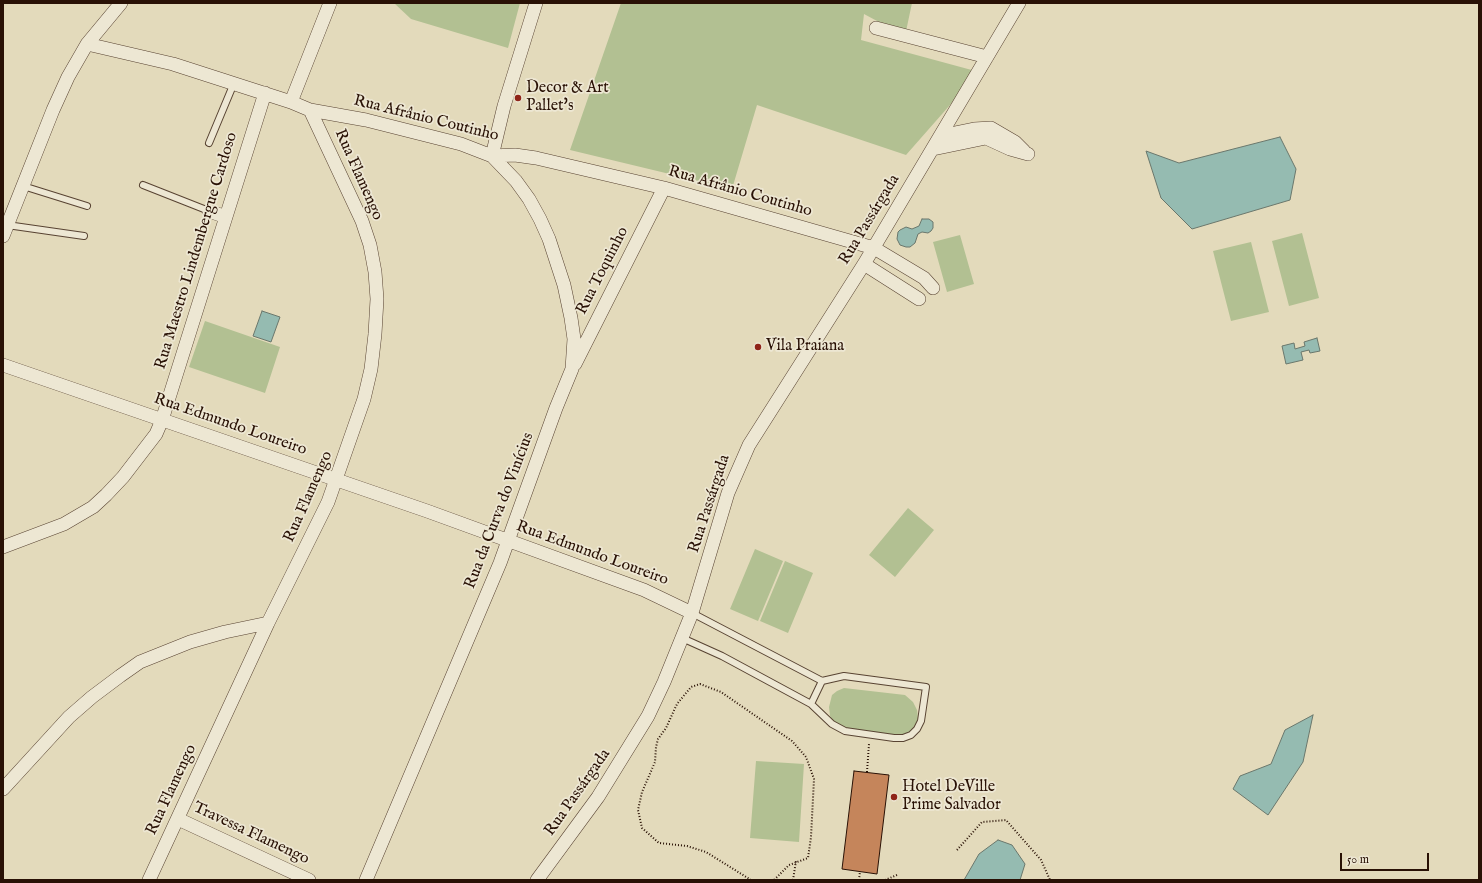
<!DOCTYPE html>
<html>
<head>
<meta charset="utf-8">
<style>
  body { margin:0 }
  #map { position:relative; width:1482px; height:883px; overflow:hidden; background:#e3dabb; font-family:"IM FELL English",serif }
  canvas { display:block }
  .frame { position:absolute; inset:0; border:4px solid #291105; pointer-events:none }
  .scale { position:absolute; left:1340px; top:853px; width:89px; height:18px; box-sizing:border-box; border:2px solid #291105; border-top:0; padding-left:5px; font-size:12px; line-height:14px; white-space:nowrap; color:#291105; -webkit-text-stroke:3px #ede7d3; paint-order:stroke }
</style>
</head>
<body>
<div id="map">
<canvas width="1482" height="883"></canvas>
<div class="frame"></div>
<div class="scale">50 m</div>
</div>
<script>
const context = document.querySelector('canvas').getContext('2d');
context.lineJoin = 'round';
function paint(path, color) { context.fillStyle = color; context.fill(path, 'evenodd'); }
const poly = rows => new Path2D(rows.map(r => 'M' + r).join(''));
function trace(path, color, width, dash) { context.strokeStyle = color; context.lineWidth = width; context.lineCap = dash ? 'butt' : 'round'; context.setLineDash(dash || []); context.stroke(path); }
function drawText(font, color, halo, rows, align = 'center') {
  context.font = font + ' "IM FELL English",serif'; context.lineWidth = 3.5; context.setLineDash([]); context.textBaseline = 'middle'; context.strokeStyle = halo; context.fillStyle = color; for (const [text, x, y, turn = 0] of rows) {
    context.save(); context.translate(x, y); context.rotate((+turn || 0) * Math.PI / 180); context.textAlign = isNaN(turn) ? turn : align; if (halo) context.strokeText(text, 0, 0); context.fillText(text, 0, 0); context.restore();
  }
}
const green = poly([
  [394,3,520,3,508,48,411,19],
  [621,3,912,3,905,36,864,14,861,40,979,72,906,155,757,105,732,189,570,150],
  [1302,233,1319,298,1289,306,1272,241],
  [960,235,974,284,947,292,933,242],
  [1251,242,1269,312,1231,321,1213,251],
  [205,321,280,347,265,393,189,367],
  [908,508,934,530,895,577,869,555],
  [755,549,783,561,758,621,730,609],
  [785,561,813,573,788,633,760,621],
  [844,688,905,695,913,702,917,710,918,718,917,725,911,732,903,736,841,728,834,723,830,716,829,707,832,695,837,691],
  [756,761,804,764,799,842,750,838]
]);
const water = poly([
  [1280,137,1296,169,1290,200,1192,229,1161,198,1146,151,1179,163,1280,137],
  [922,219,929,219,933,222,933,228,931,231,928,233,922,232,918,234,915,243,910,247,906,247,900,245,897,239,898,232,900,230,906,227,912,229,919,226,922,219],
  [262,311,280,317,271,342,253,336,262,311],
  [1317,338,1320,351,1310,353,1309,350,1301,352,1303,360,1286,364,1282,346,1294,343,1295,349,1305,346,1304,342,1317,338],
  [1313,715,1303,762,1268,815,1233,789,1240,776,1271,764,1285,730,1313,715],
  [998,840,1012,845,1025,864,1020,880,964,880,979,854,998,840]
]);
const building = poly([
  [854,771,889,775,877,874,842,869,854,771]
]);
const path = poly([
  [867,772,869,744],
  [957,850,982,822,1006,820,1041,860,1050,880],
  [751,880,706,852,687,846,659,843,642,828,638,810,642,792,655,762,656,747,658,739,666,728,677,704,691,687,700,684,721,692,792,741,806,757,814,779,811,837,808,858,789,865,774,880],
  [793,880,796,861],
  [859,880,860,871],
  [885,880,897,875]
]);
const lane = poly([
  [209,143,234,83],
  [143,185,209,211],
  [23,186,87,206],
  [7,225,84,236],
  [692,613,822,681],
  [682,638,722,656,811,704,832,724,845,731,894,738,903,738,911,735,917,729,921,721,926,687,844,676,822,681,811,704]
]);
const street = poly([
  [876,28,987,57],
  [87,44,173,64,291,102,310,110,366,120,461,144,492,156,515,155,536,158,664,188,874,248,924,278,933,288],
  [291,102,330,3],
  [940,136,974,129,991,128,1015,142,1024,151],
  [933,149,986,138,1010,149,1028,154],
  [492,156,504,106,536,3],
  [209,211,226,217],
  [3,236,53,110,68,77,87,44,121,3],
  [864,264,919,299],
  [575,364,664,188],
  [3,365,427,511,644,590,692,613],
  [3,547,64,524,93,507,106,495,123,477,156,434,162,420,265,93],
  [3,789,69,717,92,697,120,676,140,662,190,642,225,632,268,623],
  [178,819,309,880],
  [149,880,268,623,328,502,364,399,371,369,375,334,377,299,375,272,370,245,362,221,310,110],
  [366,880,500,563,556,408,572,369,574,339,571,318,564,285,549,239,540,219,529,199,516,181,492,156],
  [537,880,598,797,648,716,664,682,692,613,728,493,749,445,864,264,1019,3]
]);
const markers = [
  [518,98,4,"#8f2418"],
  [758,347,4,"#8f2418"],
  [894,797,4,"#8f2418"]
];
const poiNames = [
  ["Decor & Art",526,89],
  ["Pallet's",526,107],
  ["Vila Praiana",766,347],
  ["Hotel DeVille",902,788],
  ["Prime Salvador",902,806]
];
const streetNames = [
  ["Rua Afrânio Coutinho",426,119,14],
  ["Rua Flamengo",358,175,66],
  ["Rua Afrânio Coutinho",740,192,16],
  ["Rua Passárgada",870,220,-59],
  ["Rua Maestro Lindembergue Cardoso",197,251,-73],
  ["Rua Toquinho",603,271,-63],
  ["Rua Edmundo Loureiro",230,425,19],
  ["Rua Flamengo",309,497,-66],
  ["Rua Passárgada",710,504,-72],
  ["Rua da Curva do Vinícius",500,511,-69],
  ["Rua Edmundo Loureiro",592,554,20],
  ["Rua Flamengo",172,790,-65],
  ["Rua Passárgada",578,793,-55],
  ["Travessa Flamengo",251,834,25]
];
paint(green, '#b2c092');
paint(water, '#95bbb1');
trace(water, '#6a776c', 1);
paint(building, '#c5855b');
trace(building, '#291105', 1);
trace(lane, '#584332', 8);
trace(street, '#584332', 14);
trace(path, '#291105', 2, [1, 2]);
trace(lane, '#ede7d3', 6);
trace(street, '#ede7d3', 13);
for (const [x, y, r, color] of markers) { const dot = new Path2D(); dot.arc(x, y, r, 0, 2 * Math.PI); context.fillStyle = color; context.fill(dot); trace(dot, '#ede7d3', 1.5); }
drawText('16px', '#291105', '#ede7d3', poiNames, 'left');
drawText('16px', '#291105', '#ede7d3', streetNames);
</script>
</body>
</html>
